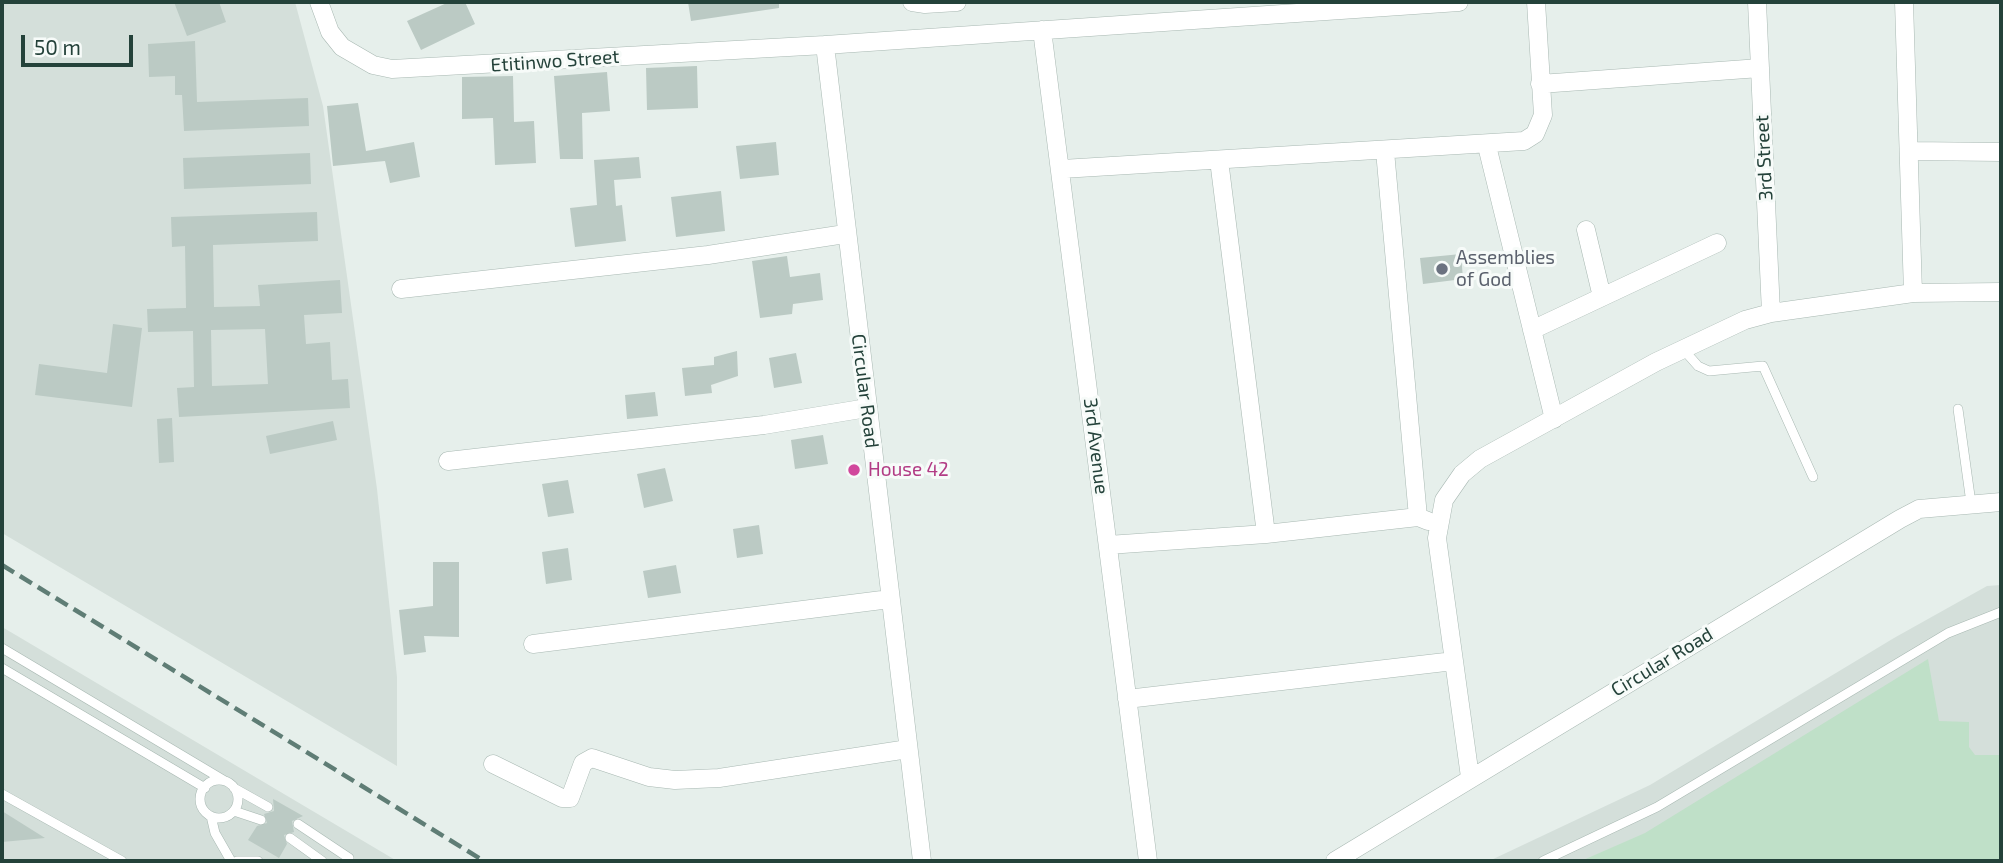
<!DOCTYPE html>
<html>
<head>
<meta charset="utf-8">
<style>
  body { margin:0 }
  #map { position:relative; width:2003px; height:863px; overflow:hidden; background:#e6efeb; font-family:"Exo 2",sans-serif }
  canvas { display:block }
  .frame { position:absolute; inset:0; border:4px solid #24423a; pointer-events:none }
  .scale { position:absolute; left:21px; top:35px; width:112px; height:32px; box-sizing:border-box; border:4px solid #24423a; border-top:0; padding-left:9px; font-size:21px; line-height:24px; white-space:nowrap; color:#24423a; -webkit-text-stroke:5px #f7fbf9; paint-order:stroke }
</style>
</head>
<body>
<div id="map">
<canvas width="2003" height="863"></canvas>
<div class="frame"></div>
<div class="scale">50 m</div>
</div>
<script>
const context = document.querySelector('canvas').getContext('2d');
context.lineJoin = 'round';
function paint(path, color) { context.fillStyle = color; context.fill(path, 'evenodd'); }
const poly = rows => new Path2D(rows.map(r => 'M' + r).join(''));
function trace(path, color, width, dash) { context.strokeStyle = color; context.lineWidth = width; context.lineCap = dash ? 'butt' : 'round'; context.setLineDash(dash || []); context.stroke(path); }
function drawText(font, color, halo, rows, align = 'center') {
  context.font = font + ' "Exo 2",sans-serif'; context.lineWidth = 6; context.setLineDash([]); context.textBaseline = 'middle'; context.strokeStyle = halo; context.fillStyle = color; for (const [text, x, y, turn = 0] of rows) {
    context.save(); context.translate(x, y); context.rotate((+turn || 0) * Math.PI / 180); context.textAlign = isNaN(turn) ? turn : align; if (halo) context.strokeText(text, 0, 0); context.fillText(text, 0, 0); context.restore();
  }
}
const built = poly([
  [2,2,295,2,323,106,377,489,397,677,397,766,2,533],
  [2001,585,2001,861,1489,861,1650,785,1894,638,1987,586],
  [2,627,14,634,397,861,2,861]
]);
const green = poly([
  [1928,659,1939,721,1969,722,1969,747,1975,755,2001,755,2001,861,1581,861,1645,833]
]);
const building = poly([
  [174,2,219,2,226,22,187,36],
  [449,2,465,2,475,24,421,50,407,21],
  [688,2,779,2,779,8,691,21],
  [195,41,197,102,308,98,309,126,184,131,182,95,175,95,175,76,149,77,148,44],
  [697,66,698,108,647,110,646,68],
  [607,72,610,111,582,113,583,159,560,159,554,76],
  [513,76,514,122,534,121,536,163,495,165,493,118,462,119,462,77],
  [358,103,366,151,414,142,420,177,390,183,385,161,333,166,327,106],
  [776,142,779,175,740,179,736,146],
  [310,153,311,184,184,189,183,158],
  [639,157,641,178,614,180,616,206,622,205,626,241,575,247,570,208,597,205,594,160],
  [721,191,725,231,676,237,671,197],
  [317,212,318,241,213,245,214,307,260,306,258,285,340,280,342,313,304,315,306,344,330,342,332,380,348,379,350,408,179,417,177,388,194,387,193,331,148,332,147,309,186,308,185,246,172,247,171,217],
  [265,329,268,384,212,386,211,330],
  [1461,254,1463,279,1423,284,1420,258],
  [787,256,790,277,820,273,823,300,793,304,792,314,760,318,752,261],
  [113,324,142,328,132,407,35,395,39,364,107,373],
  [737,351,738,376,711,385,712,393,685,396,682,368,714,365,714,357],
  [796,353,802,383,774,388,769,358],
  [655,392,658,416,627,419,625,395],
  [172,418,174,462,159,463,157,419],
  [333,421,337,440,270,454,266,436],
  [823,435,828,464,795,469,791,440],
  [665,468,673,501,644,508,637,474],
  [568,480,574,513,548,517,542,484],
  [759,525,763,554,737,558,733,529],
  [568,548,572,580,546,584,542,552],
  [433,562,459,562,459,637,424,636,426,652,404,655,399,610,433,606],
  [676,565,681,593,648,598,643,571],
  [273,799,303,816,292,821,294,832,284,835,287,844,279,858,248,840,257,826,267,823,264,814,274,811],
  [2,811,45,838,2,842]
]);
const service = poly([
  [1683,349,1698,366,1709,371,1763,366,1813,477],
  [1958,409,1971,503],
  [2,648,225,781],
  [2,668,205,788],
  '200 799a19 19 0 1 1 38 0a19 19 0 1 1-38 0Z',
  [234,788,268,807],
  [2,794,122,861],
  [234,811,261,820],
  [211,816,215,833,231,861],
  [298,824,349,858],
  [290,838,322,861],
  [237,861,258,861],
  [1543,861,1657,807,1948,633,2001,612]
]);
const minor = poly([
  [319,2,330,32,342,47,373,65,392,69,825,45,1459,2],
  [912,2,925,4,957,2],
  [1757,2,1771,313],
  [1904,2,1913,293],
  [1042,30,1148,861],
  [825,45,922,861],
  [1540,84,1760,68],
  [1487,146,1554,419],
  [1385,151,1418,517],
  [1910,151,2001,152],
  [1219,160,1266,534],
  [1062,169,1524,141,1535,134,1543,115,1536,2],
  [1586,230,1602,297],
  [401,289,708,255,845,234],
  [1532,330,1717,243],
  [448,461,764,425,867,408],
  [1108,545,1266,534,1418,517,1428,521],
  [533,644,890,599],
  [1127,699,1454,661],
  [493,764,562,798,570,798,583,763,592,758,649,777,675,780,719,778,908,749],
  [1470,777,1437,538,1444,500,1462,474,1480,459,1656,362,1745,320,1771,313,1913,293,2001,292],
  [1335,861,1900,519,1919,509,2001,502]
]);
const rail = poly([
  [2,565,484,861]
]);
const markers = [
  [1442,269,7,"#6b7280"],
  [854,470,7,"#d1479c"]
];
const streetNames = [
  ["Etitinwo Street",555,61,-4],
  ["3rd Street",1764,158,-93],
  ["Circular Road",865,391,83],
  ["3rd Avenue",1096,446,83],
  ["Circular Road",1662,662,-31]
];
const worshipNames = [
  ["Assemblies",1456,258],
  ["of God",1456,280]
];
const hotelNames = [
  ["House 42",868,470]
];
paint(built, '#d4dfda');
paint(green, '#bfe0c8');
paint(building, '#bbcac4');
trace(service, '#a8b8b2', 10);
trace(minor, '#a8b8b2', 19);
trace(service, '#fff', 9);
trace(minor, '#fff', 18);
trace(rail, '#5f7d75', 4.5, [14, 7]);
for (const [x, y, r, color] of markers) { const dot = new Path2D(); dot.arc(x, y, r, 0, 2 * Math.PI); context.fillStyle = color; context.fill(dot); trace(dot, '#f7fbf9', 2.5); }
drawText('19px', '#24423a', '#f7fbf9', streetNames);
drawText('19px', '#5b616d', '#f7fbf9', worshipNames, 'left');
drawText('19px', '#b23c85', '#f7fbf9', hotelNames, 'left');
</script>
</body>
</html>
